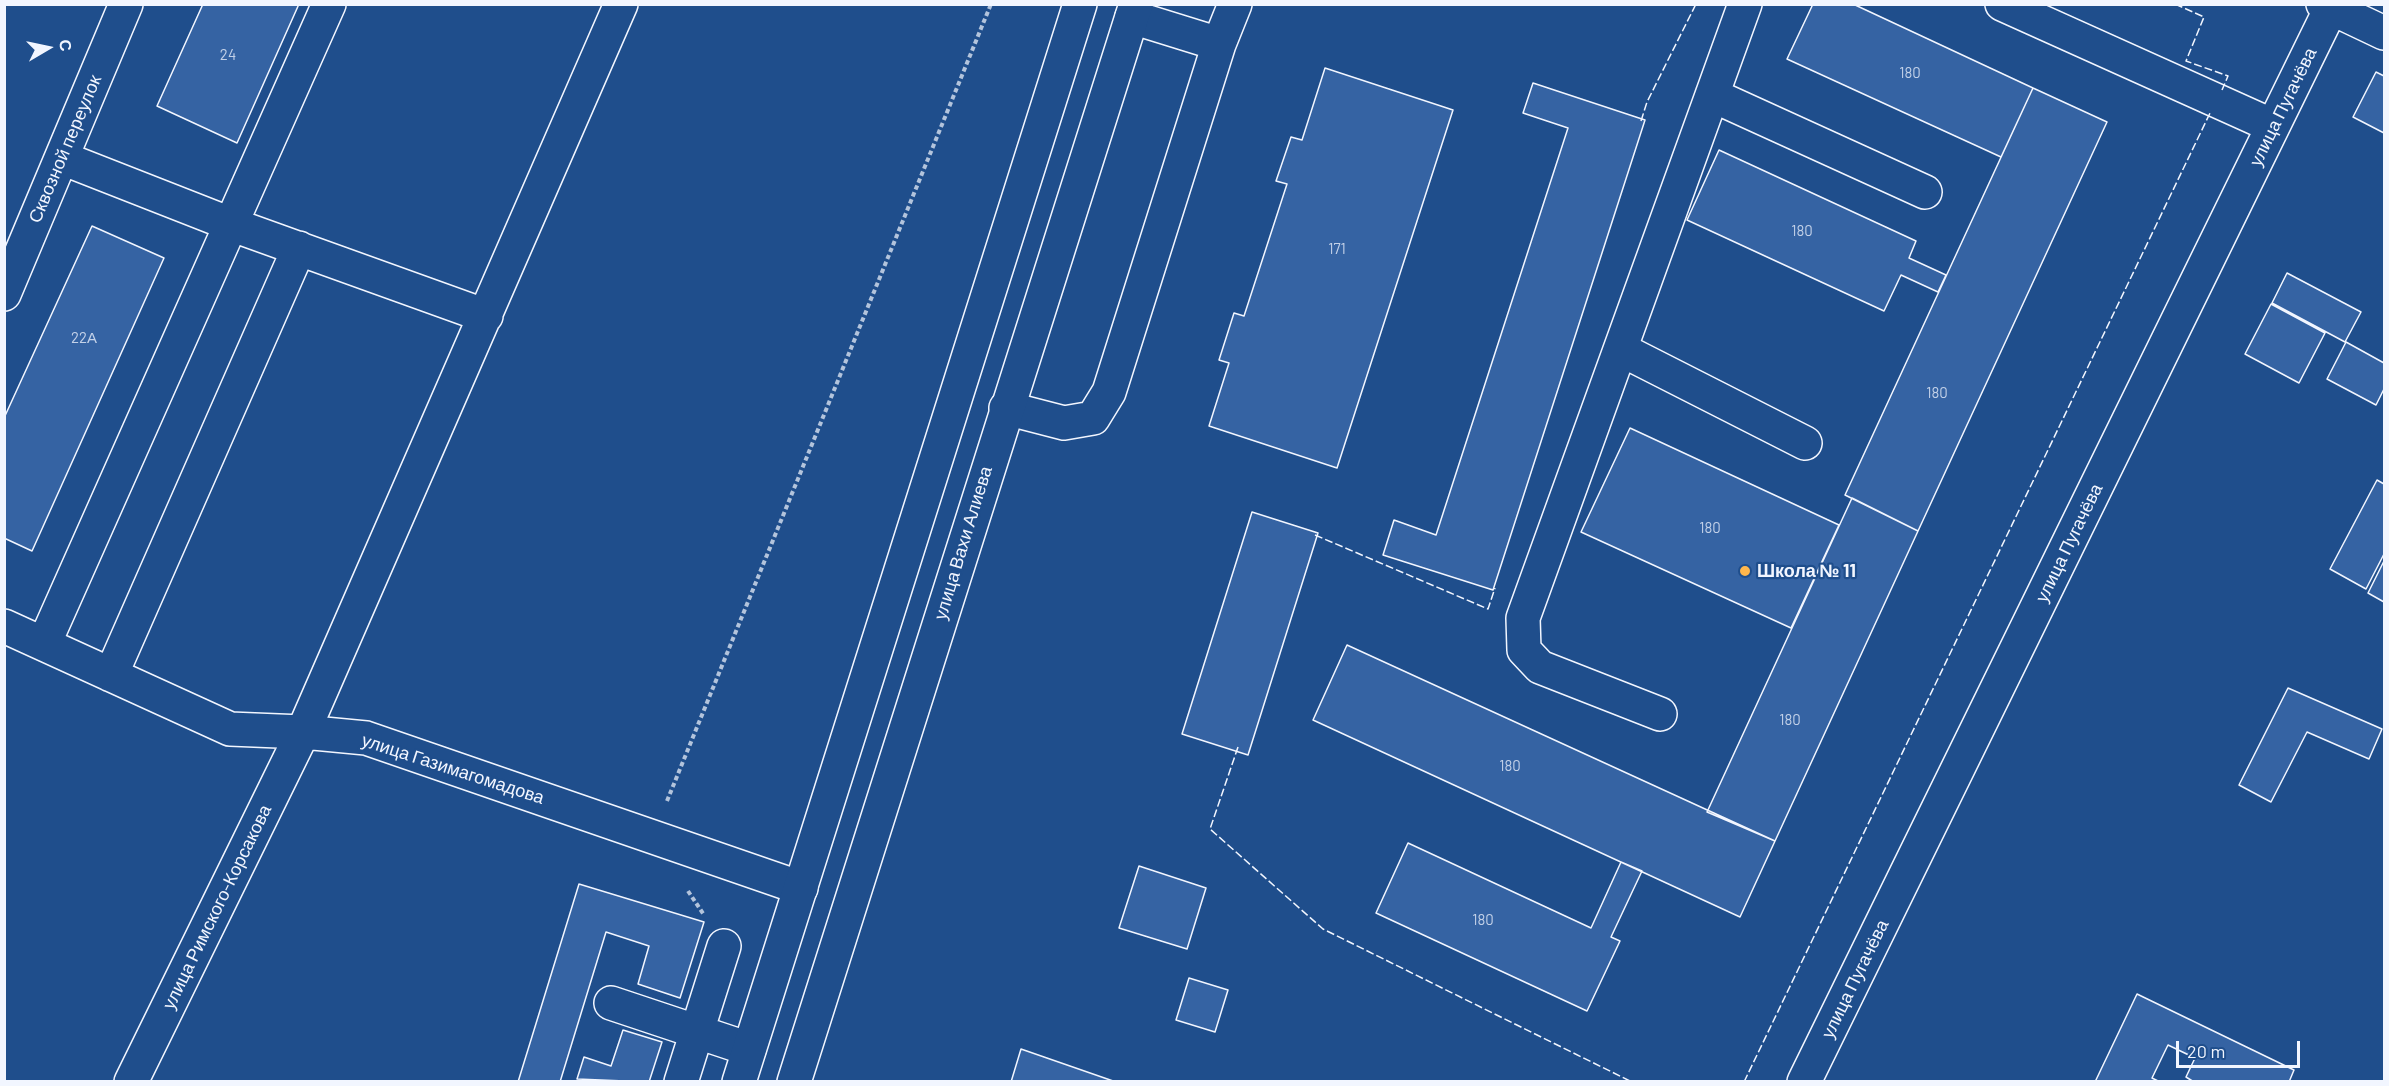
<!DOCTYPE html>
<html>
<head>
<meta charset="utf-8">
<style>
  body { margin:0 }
  #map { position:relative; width:2389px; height:1086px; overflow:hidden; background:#1f4e8c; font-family:Barlow,sans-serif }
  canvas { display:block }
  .frame { position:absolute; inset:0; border:6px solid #f2f6ff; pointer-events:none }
  .north { position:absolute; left:18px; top:18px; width:60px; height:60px; -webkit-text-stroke:4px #1f4e8c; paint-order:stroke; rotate:81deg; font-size:16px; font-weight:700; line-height:24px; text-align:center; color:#f2f6ff }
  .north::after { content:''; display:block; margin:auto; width:21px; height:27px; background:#f2f6ff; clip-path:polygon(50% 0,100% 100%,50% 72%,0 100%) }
  .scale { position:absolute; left:2176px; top:1041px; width:124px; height:27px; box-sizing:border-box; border:3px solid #f2f6ff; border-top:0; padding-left:8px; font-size:18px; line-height:21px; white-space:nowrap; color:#f2f6ff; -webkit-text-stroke:4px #1f4e8c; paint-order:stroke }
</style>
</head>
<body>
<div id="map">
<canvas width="2389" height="1086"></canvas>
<div class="frame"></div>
<div class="north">С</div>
<div class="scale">20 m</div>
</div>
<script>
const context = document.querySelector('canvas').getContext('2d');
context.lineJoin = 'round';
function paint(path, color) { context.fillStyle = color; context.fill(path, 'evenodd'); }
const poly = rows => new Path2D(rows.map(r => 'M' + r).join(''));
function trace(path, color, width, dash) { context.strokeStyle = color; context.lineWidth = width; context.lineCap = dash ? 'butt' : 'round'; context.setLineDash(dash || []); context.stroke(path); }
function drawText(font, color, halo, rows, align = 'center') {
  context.font = font + ' Barlow,sans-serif'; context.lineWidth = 4.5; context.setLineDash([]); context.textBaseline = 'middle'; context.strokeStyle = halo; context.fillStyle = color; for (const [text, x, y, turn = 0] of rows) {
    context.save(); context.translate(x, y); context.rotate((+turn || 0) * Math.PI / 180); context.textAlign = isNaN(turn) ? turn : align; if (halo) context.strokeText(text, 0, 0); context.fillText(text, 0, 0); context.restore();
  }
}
const building = poly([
  [203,4,299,4,237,143,157,106,203,4],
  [1813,4,1853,4,2033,88,2001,157,1787,59,1813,4],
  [1325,68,1453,110,1337,468,1209,426,1229,363,1219,360,1234,313,1244,316,1287,184,1276,181,1291,137,1302,140,1325,68],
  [2376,72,2384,76,2384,133,2353,117,2376,72],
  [1533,83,1645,120,1493,590,1383,555,1394,520,1436,535,1568,128,1523,113,1533,83],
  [2033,88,2107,122,1918,531,1845,495,2033,88],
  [1719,150,1916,241,1909,258,1946,275,1938,292,1901,275,1884,311,1687,220,1719,150],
  [92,226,164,258,32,551,4,538,4,418,92,226],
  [2287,273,2361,312,2345,342,2272,303,2287,273],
  [2271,304,2325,333,2299,383,2245,354,2271,304],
  [2346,342,2384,363,2384,389,2376,405,2327,379,2346,342],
  [1630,428,1839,525,1791,628,1581,532,1630,428],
  [2377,480,2384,484,2384,554,2366,589,2330,569,2377,480],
  [1852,498,1918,531,1775,841,1707,812,1852,498],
  [1252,512,1318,533,1248,755,1182,734,1252,512],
  [2384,561,2384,602,2368,593,2384,561],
  [1347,645,1775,841,1740,917,1313,720,1347,645],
  [2288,688,2382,729,2369,759,2307,732,2271,802,2239,785,2288,688],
  [1408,843,1591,928,1621,862,1642,871,1611,937,1620,941,1587,1011,1376,913,1408,843],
  [1139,866,1206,888,1187,949,1119,928,1139,866],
  [579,884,704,922,680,998,638,984,649,946,606,932,560,1082,518,1082,579,884],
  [1189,978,1228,990,1215,1032,1176,1020,1189,978],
  [2137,994,2294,1070,2289,1082,2194,1082,2186,1077,2195,1058,2168,1045,2152,1078,2160,1082,2095,1082,2137,994],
  [623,1030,662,1042,649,1082,577,1079,584,1057,611,1066,623,1030],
  [1021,1049,1116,1082,1011,1082,1021,1049]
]);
const path = poly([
  [667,801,991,4],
  [688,891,704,915]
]);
const minor = poly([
  [2002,4,2273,126],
  [2323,4,2384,33],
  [1132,17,1219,44],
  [1712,95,1925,192],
  [62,158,233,225,486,316],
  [4,294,126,4],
  [1622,350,1805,443],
  [1006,408,1064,423,1093,418,1109,392,1219,44,1235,4],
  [4,626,230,729,303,732,366,738,801,888],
  [44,644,329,4],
  [111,675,299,248],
  [1660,714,1540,667,1524,650,1523,618,1745,4],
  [611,1003,749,1049],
  [131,1082,303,732,621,4],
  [681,1082,724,946],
  [1804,1082,2333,4]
]);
const major = poly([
  [739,1082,1080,4],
  [794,1082,1136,4]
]);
const fence = poly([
  [2175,4,2204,17,2186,61,2228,76,2222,90],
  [1641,121,1647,102,1696,4],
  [1315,535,1488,609,1495,588],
  [1238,747,1210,829,1323,929,1632,1082],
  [1744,1082,2211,111]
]);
const markers = [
  [1745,571,6,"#ffb74d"]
];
const numberNames = [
  ["24",228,55],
  ["180",1910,73],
  ["180",1802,231],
  ["171",1337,249],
  ["22А",84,338],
  ["180",1937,393],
  ["180",1710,528],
  ["180",1790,720],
  ["180",1510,766],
  ["180",1483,920]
];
const streetNames = [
  ["улица Пугачёва",2283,107,-64],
  ["Сквозной переулок",65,149,-67],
  ["улица Вахи Алиева",963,543,-73],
  ["улица Пугачёва",2069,543,-64],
  ["улица Газимагомадова",453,769,18],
  ["улица Римского-Корсакова",217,907,-64],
  ["улица Пугачёва",1855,979,-64]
];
const poiNames = [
  ["Школа № 11",1757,571]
];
paint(building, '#3563a3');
trace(building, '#f2f6ff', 1.5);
trace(minor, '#f2f6ff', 36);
trace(major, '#f2f6ff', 36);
trace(path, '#b3c4dc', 4, [4.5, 3]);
trace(minor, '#1f4e8c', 33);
trace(major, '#1f4e8c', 33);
trace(fence, '#f2f6ff', 1.5, [8, 3]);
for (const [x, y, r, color] of markers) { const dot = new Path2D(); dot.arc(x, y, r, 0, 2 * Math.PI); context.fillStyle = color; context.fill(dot); trace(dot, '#1f4e8c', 2); }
drawText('15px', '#c3d1e8', null, numberNames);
drawText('18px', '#f2f6ff', '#1f4e8c', streetNames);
drawText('bold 18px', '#f2f6ff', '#1f4e8c', poiNames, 'left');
</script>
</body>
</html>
